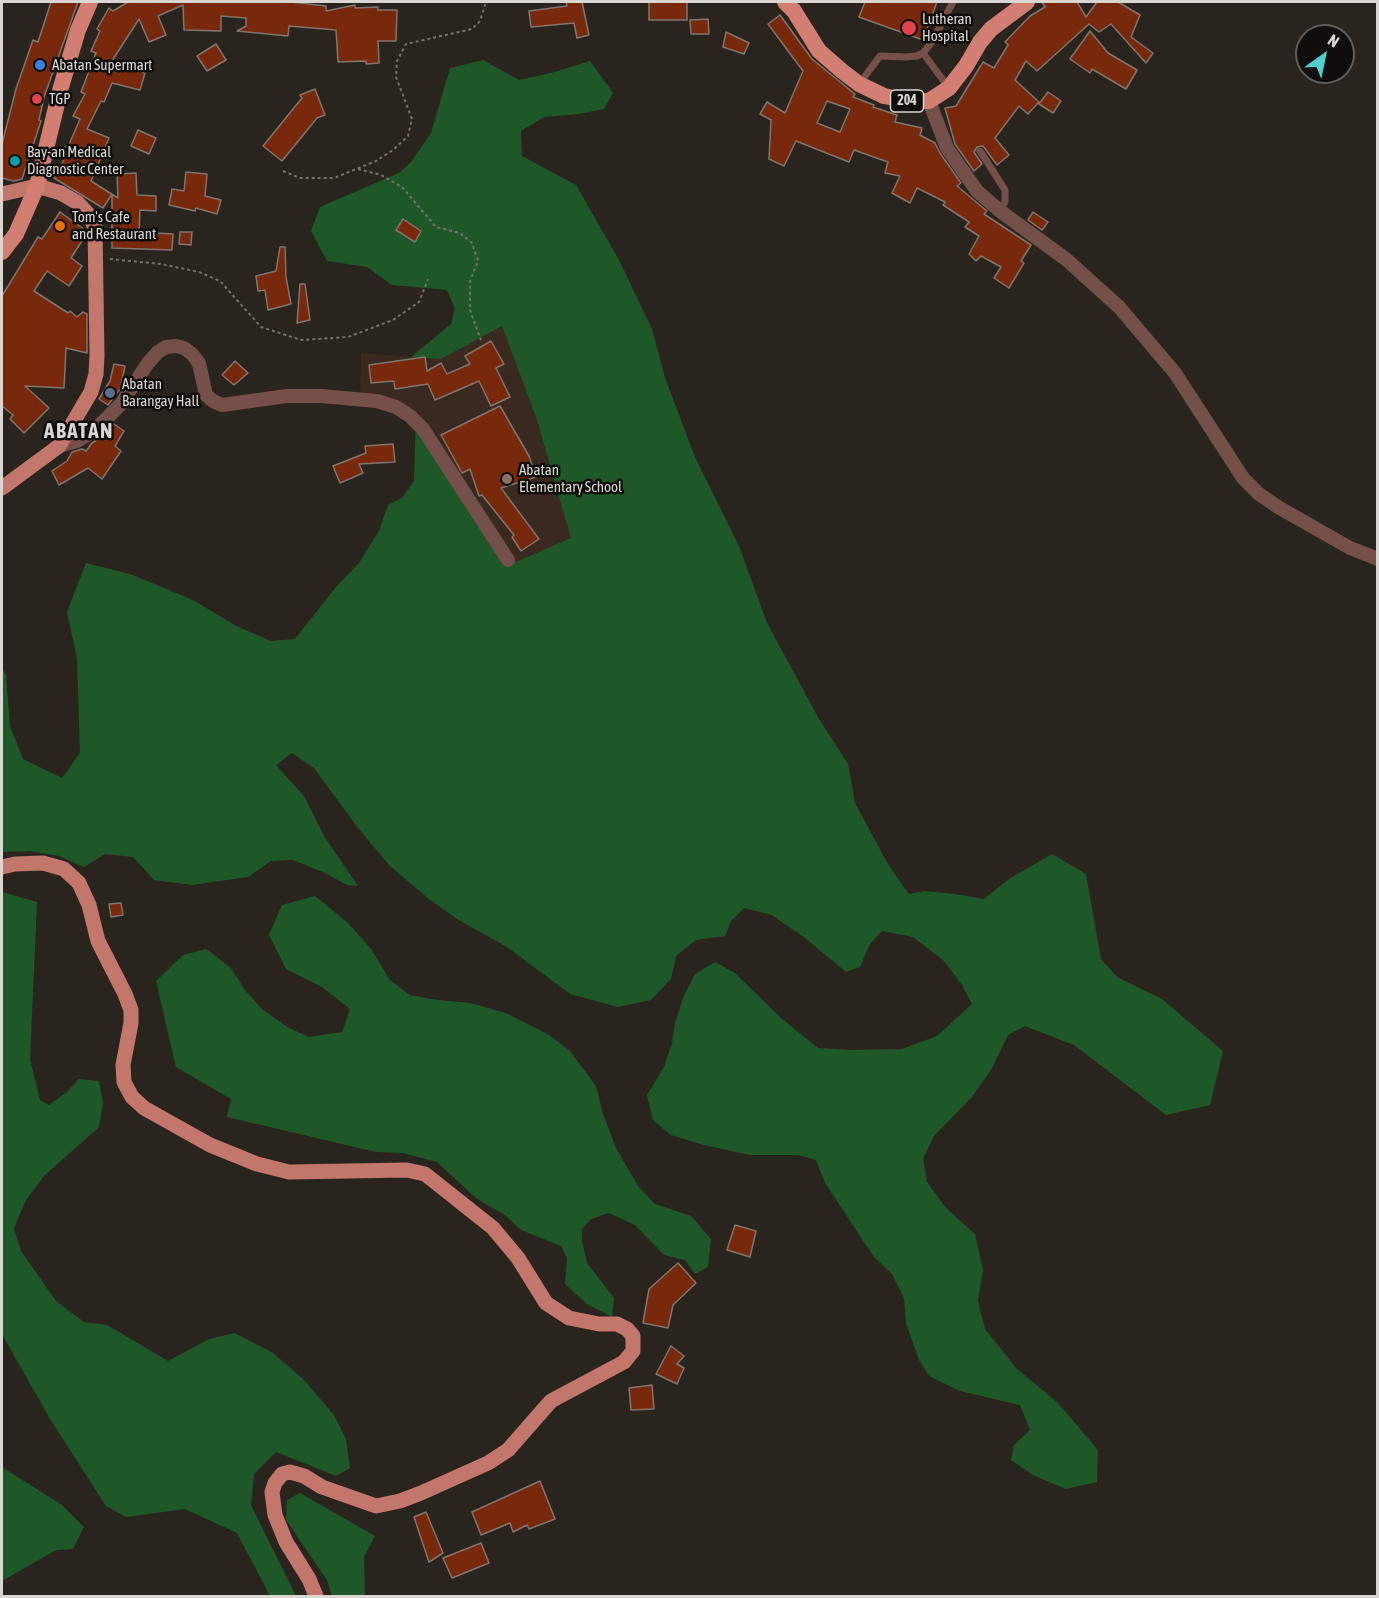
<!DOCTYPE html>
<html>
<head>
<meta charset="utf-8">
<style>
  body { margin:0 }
  #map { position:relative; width:1379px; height:1598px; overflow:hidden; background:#29251e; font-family:"Asap Condensed",sans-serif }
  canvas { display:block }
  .frame { position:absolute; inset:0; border:3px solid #d9d6d1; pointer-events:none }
  .north { position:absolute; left:1295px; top:24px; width:60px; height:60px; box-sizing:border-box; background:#100e0b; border:2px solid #605e5a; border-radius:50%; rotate:33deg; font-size:16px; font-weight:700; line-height:24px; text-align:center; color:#d9d6d1 }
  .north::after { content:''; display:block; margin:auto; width:21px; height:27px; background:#52cdce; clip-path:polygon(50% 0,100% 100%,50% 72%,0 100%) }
</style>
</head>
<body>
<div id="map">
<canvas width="1379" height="1598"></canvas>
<div class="frame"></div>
<div class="north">N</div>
</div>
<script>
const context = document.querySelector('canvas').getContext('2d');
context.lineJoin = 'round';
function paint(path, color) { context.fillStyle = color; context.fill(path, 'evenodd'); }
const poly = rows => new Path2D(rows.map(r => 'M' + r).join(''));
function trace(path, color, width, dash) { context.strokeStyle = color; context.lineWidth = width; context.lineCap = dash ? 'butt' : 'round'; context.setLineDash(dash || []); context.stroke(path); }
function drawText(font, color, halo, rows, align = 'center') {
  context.font = font + ' "Asap Condensed",sans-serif'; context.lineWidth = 5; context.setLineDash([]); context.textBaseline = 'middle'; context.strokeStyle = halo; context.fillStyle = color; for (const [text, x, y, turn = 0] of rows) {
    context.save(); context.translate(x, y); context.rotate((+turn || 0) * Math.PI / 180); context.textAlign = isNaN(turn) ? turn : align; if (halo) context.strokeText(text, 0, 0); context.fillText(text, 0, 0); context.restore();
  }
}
const education = poly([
  [502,325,537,420,572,538,516,563,416,414,360,395,361,353,441,359]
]);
const green = poly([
  [483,60,519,80,555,72,590,61,613,93,604,109,579,114,544,117,521,131,522,156,576,185,620,262,652,329,665,378,695,457,739,546,767,623,819,719,848,764,855,803,889,866,909,894,925,891,955,894,984,899,1009,879,1052,854,1086,874,1101,959,1117,977,1162,999,1223,1051,1210,1105,1166,1115,1074,1045,1025,1026,1008,1035,992,1068,972,1097,934,1136,923,1158,927,1182,946,1208,975,1234,983,1270,978,1301,985,1329,1016,1368,1058,1403,1098,1450,1097,1482,1066,1489,1033,1475,1011,1460,1014,1445,1030,1430,1020,1405,960,1391,929,1376,919,1360,906,1323,904,1298,892,1274,874,1257,825,1183,816,1160,798,1155,750,1155,704,1145,671,1135,653,1120,647,1095,664,1067,672,1043,675,1023,683,998,695,974,715,962,735,973,781,1018,818,1048,850,1050,902,1049,937,1036,972,1004,962,985,944,961,913,937,882,931,870,944,860,967,846,972,805,938,772,915,744,908,731,921,725,936,696,940,676,956,671,979,651,1000,618,1007,570,994,507,947,457,919,429,899,390,866,358,828,314,768,292,753,276,765,304,796,324,836,358,886,347,885,325,873,293,860,271,861,248,877,192,885,154,880,133,857,105,854,84,867,59,856,30,851,2,852,2,669,6,674,10,726,23,759,62,778,80,753,77,658,67,612,86,563,130,574,193,600,238,627,271,641,295,639,336,587,359,563,379,531,388,505,402,498,414,481,416,414,516,562,571,538,537,420,502,326,441,359,411,357,451,324,455,309,447,290,392,285,367,267,327,261,311,231,320,207,399,173,411,162,431,133,450,68],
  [2,892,37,902,30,1059,40,1100,49,1105,67,1092,79,1079,99,1081,103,1103,99,1127,44,1176,26,1200,14,1228,21,1251,56,1301,84,1322,107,1325,168,1361,209,1339,235,1333,273,1353,304,1380,334,1415,346,1439,350,1468,336,1476,276,1452,254,1474,251,1505,296,1596,270,1596,237,1533,185,1509,126,1517,106,1506,50,1419,2,1334],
  [315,896,347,922,371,949,390,980,410,995,437,1000,470,1003,506,1013,549,1035,569,1050,596,1086,603,1114,616,1148,638,1186,655,1204,691,1216,711,1239,708,1267,695,1274,685,1260,664,1255,635,1225,609,1213,591,1219,582,1229,582,1241,587,1263,614,1298,612,1317,587,1304,565,1284,567,1258,561,1246,521,1230,505,1215,477,1199,437,1162,403,1153,376,1152,227,1117,231,1099,176,1067,156,981,183,955,206,949,231,968,245,990,263,1010,289,1028,309,1037,342,1032,350,1009,322,987,286,969,269,935,282,905],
  [2,1467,62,1505,84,1527,73,1549,56,1550,2,1581],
  [300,1493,375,1536,364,1557,365,1596,332,1596,327,1580,286,1520,287,1500]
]);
const building = poly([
  [51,2,78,2,44,97,39,120,41,121,22,179,14,181,2,178,2,144,16,89,33,40,38,42,51,2],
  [128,2,291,2,326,6,326,11,355,5,355,8,378,7,378,10,397,10,396,41,378,41,379,63,366,64,366,61,338,62,336,30,289,26,288,36,237,31,246,26,246,18,221,16,221,31,184,30,183,5,158,16,166,35,149,42,139,19,110,64,145,73,140,90,112,83,104,102,101,101,87,129,109,138,91,181,118,198,117,174,136,173,137,195,156,196,156,211,140,210,139,232,173,234,172,250,112,248,112,194,103,208,54,178,65,158,61,156,66,146,68,147,80,119,73,116,85,94,81,92,96,53,91,51,100,31,97,29,109,8,113,11,128,2],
  [566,2,582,2,589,35,577,38,574,23,531,27,529,11,567,6,566,2],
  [649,2,687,2,687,20,649,20,649,2],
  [865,2,937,2,923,40,859,17,865,2],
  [1042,2,1077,2,1086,17,1097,2,1118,2,1140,15,1131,37,1153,53,1146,63,1111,24,1099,32,1089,24,1037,71,1026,61,1015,80,1039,102,1028,114,1019,106,995,138,1009,155,997,165,983,146,977,147,974,152,982,164,974,171,955,144,945,108,956,106,983,62,994,68,1008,45,1005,42,1030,16,1045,7,1042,2],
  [780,15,812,59,855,94,853,97,874,105,873,107,897,115,895,122,922,128,920,135,935,143,940,153,961,183,957,186,987,211,984,214,1031,245,1021,261,1024,263,1009,288,994,278,1001,267,981,256,976,261,969,254,979,236,965,227,969,222,943,205,945,202,917,188,910,203,892,193,900,176,885,173,888,162,854,150,849,162,796,141,784,166,769,159,771,120,760,114,767,102,785,113,803,71,768,24,780,15],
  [827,101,850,109,840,132,817,123,827,101],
  [708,19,709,34,691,34,690,20,708,19],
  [1090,31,1108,53,1137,70,1126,89,1092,69,1090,73,1070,59,1090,31],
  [726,32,749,43,744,54,723,47,726,32],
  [216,44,226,60,207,71,197,56,216,44],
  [315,89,325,115,317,118,282,161,263,146,302,98,300,95,315,89],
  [1048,92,1061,101,1053,113,1039,104,1048,92],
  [138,130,156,138,149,154,131,146,138,130],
  [186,172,207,174,205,196,221,200,217,214,196,208,195,211,169,205,172,189,184,191,186,172],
  [60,212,85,230,85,236,71,258,82,266,69,286,47,271,34,291,68,313,70,311,77,317,83,312,87,314,87,353,66,348,64,388,25,386,49,408,24,433,10,419,13,415,2,406,2,296,38,237,42,239,60,212],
  [1033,212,1048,222,1042,230,1028,220,1033,212],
  [403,219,421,231,415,242,396,230,403,219],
  [180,232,192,232,191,245,179,244,180,232],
  [280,247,285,247,286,277,291,304,268,310,265,290,258,291,256,276,276,271,280,247],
  [300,284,305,284,310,320,297,323,300,284],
  [491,341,504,364,496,368,510,397,491,406,479,381,435,400,428,384,395,389,394,381,371,383,369,365,425,357,427,371,441,363,447,374,470,364,465,356,491,341],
  [235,361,248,373,234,385,222,375,235,361],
  [114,364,125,366,120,389,108,405,99,399,110,381,114,364],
  [500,406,529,456,536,477,501,488,539,539,521,551,512,537,514,535,482,495,479,496,470,469,462,473,441,435,500,406],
  [114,424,124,431,115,446,121,451,102,479,88,468,59,485,52,471,67,461,72,452,82,449,86,451,92,443,100,438,114,424],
  [393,444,395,462,359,464,363,473,340,483,333,466,366,453,365,446,393,444],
  [121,903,123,915,111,917,109,904,121,903],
  [735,1225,756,1231,750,1257,727,1250,735,1225],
  [678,1263,696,1283,673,1305,668,1328,643,1323,649,1289,678,1263],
  [671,1346,684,1356,677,1364,684,1368,677,1384,656,1374,671,1346],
  [652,1385,654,1409,631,1410,629,1388,652,1385],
  [540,1481,555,1519,529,1529,527,1525,513,1532,510,1523,481,1535,472,1512,540,1481],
  [426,1512,443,1553,429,1562,414,1517,426,1512],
  [481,1543,489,1563,452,1578,443,1558,481,1543]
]);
const path = poly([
  [358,169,381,175,402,187,436,227,460,233,472,243,478,261,470,281,470,310,481,340],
  [283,171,300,178,334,178,376,161,393,150,408,136,412,119,396,77,397,61,406,44,472,29,480,21,486,2],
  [110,259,161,264,199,272,220,281,261,327,301,340,348,337,393,320,419,302,428,279]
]);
const service = poly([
  [860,83,880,56,906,57,917,56,923,53],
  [949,88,923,53,932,42,953,2],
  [980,151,1005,190,1005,202,1000,211]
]);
const minor = poly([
  [929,101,947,148,977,191,1000,211,1067,260,1119,307,1175,373,1243,478,1259,494,1278,507,1350,548,1378,559],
  [59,446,77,441,94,431,121,404,148,363,158,352,166,347,176,346,184,348,192,354,199,363,206,395,213,401,222,405,287,396,321,396,377,401,396,407,410,416,423,429,508,560]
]);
const primary = poly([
  [2,194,37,186,61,193,78,203,88,214,95,227,97,356,96,374,91,392,59,446,2,488],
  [2,867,15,864,43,863,64,869,79,883,89,905,98,941,125,994,131,1010,131,1023,123,1065,124,1082,132,1097,144,1108,210,1145,257,1164,289,1172,407,1170,425,1174,493,1228,518,1258,546,1303,569,1318,599,1324,617,1324,627,1329,633,1336,633,1351,624,1362,551,1401,508,1450,488,1463,421,1493,400,1501,376,1506,322,1487,304,1476,290,1472,282,1474,275,1483,272,1492,275,1515,286,1542,309,1579,316,1596]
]);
const trunk = poly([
  [785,2,794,11,819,51,842,71,859,84,884,96,909,101,929,101,949,88,966,66,980,42,991,29,1027,2],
  [2,252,16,234,37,186,61,87,78,30,90,2]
]);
const markers = [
  [909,28,8,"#e0444e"],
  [40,65,6,"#3f7fe0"],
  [37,99,6,"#e0444e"],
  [15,161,6,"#0f9aa8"],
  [60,226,6,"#e8710a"],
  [110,393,6,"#5c6f8a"],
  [507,479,6,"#8d6e63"]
];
const shields = [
  [907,101,33]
];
const shieldNames = [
  ["204",907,101]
];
const poiNames = [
  ["Lutheran",922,19],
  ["Hospital",922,36],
  ["Abatan Supermart",52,65],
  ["TGP",49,99],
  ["Bay-an Medical",27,152],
  ["Diagnostic Center",27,169],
  ["Tom's Cafe",72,217],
  ["and Restaurant",72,234],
  ["Abatan",122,384],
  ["Barangay Hall",122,401],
  ["Abatan",519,470],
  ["Elementary School",519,487]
];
const districtNames = [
  ["ABATAN",79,431]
];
paint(education, '#39291e');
paint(green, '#1f5828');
paint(building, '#78290b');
trace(building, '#807571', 1.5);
trace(path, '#76726c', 2, [3, 3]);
trace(service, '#754f49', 7);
trace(minor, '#754f49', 14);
trace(primary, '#c3766b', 15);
trace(trunk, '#d27e72', 16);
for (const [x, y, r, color] of markers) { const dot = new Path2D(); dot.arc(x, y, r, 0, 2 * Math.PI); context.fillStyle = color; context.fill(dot); trace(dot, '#100e0b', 2); }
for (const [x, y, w] of shields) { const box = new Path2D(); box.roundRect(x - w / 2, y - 11, w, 22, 4.5); context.fillStyle = '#100e0b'; context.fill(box); trace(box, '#d9d6d1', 1.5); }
drawText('bold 14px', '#d9d6d1', null, shieldNames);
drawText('15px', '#d9d6d1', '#100e0b', poiNames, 'left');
context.letterSpacing = '1.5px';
drawText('bold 21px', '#d9d6d1', '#100e0b', districtNames);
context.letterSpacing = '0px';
</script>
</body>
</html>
